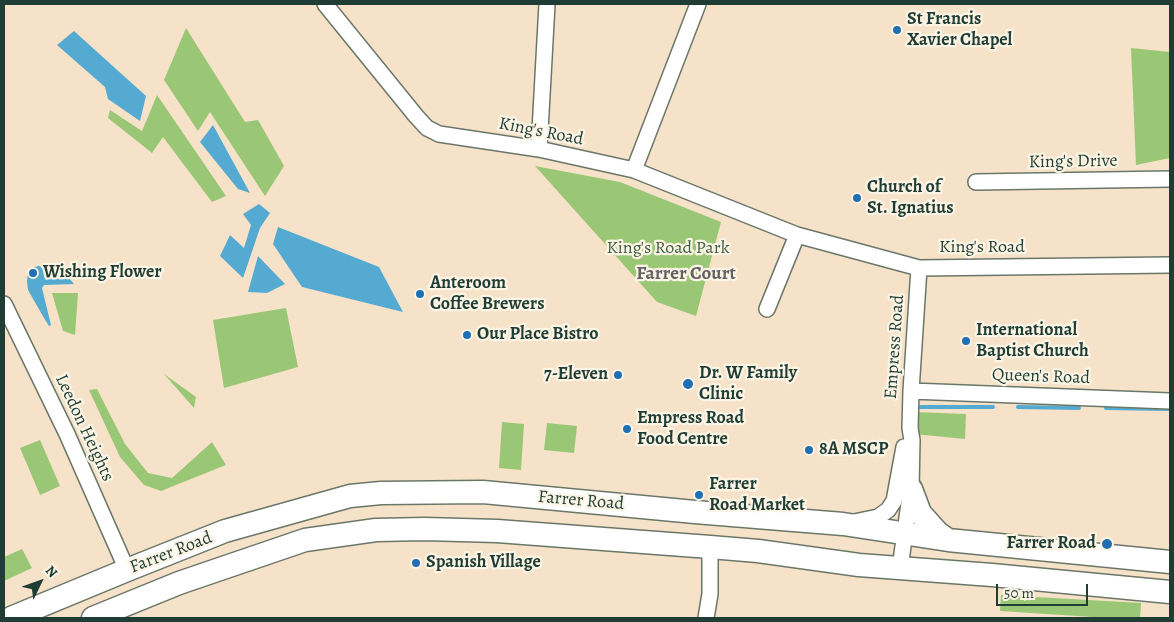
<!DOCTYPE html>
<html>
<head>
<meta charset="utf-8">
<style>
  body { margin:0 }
  #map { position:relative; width:1174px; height:622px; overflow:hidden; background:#f6e2c8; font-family:Alegreya,serif }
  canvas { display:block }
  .frame { position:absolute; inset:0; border:5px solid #1f3d34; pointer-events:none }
  .north { position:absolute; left:15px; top:557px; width:50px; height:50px; -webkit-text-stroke:4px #fcf5e5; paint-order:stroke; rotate:48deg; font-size:14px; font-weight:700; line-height:20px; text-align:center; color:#1f3d34 }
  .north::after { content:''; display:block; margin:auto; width:18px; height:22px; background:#1f3d34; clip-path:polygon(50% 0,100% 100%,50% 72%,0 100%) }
  .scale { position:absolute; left:996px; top:584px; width:92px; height:22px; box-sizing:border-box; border:2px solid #1f3d34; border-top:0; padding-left:6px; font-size:15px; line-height:18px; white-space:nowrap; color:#1f3d34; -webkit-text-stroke:4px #fcf5e5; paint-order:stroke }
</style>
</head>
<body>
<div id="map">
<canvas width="1174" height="622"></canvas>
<div class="frame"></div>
<div class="north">N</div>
<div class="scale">50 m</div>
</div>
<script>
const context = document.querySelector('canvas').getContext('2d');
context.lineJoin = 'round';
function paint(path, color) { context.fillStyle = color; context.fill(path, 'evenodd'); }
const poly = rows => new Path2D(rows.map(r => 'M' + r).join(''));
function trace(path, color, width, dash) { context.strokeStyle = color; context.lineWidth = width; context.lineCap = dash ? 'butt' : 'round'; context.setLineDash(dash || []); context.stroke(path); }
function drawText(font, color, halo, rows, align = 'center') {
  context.font = font + ' Alegreya,serif'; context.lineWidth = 4.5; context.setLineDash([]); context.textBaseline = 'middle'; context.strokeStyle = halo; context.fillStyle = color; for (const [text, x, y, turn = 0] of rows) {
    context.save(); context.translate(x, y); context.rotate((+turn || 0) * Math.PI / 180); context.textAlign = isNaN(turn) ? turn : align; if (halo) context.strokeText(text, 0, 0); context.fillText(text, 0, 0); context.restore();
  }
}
const green = poly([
  [186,28,245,122,258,120,284,166,265,196,210,112,198,131,164,80],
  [1131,48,1170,52,1170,158,1136,165],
  [157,95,226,196,212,202,163,137,152,153,108,118,110,110,142,131],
  [535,166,620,182,721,222,696,316,657,302],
  [52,293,78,293,75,335,63,331],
  [286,308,298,367,224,388,213,320],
  [164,374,196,397,194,408],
  [97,389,125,444,148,473,172,478,212,442,226,465,161,491,144,485,120,457,89,390],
  [913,412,966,414,965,439,914,434],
  [502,422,524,424,521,470,499,468],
  [547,423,577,426,574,453,544,450],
  [40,440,60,486,40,495,20,448],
  [22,549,32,568,4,581,4,557],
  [1001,595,1141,603,1140,618,1108,618,1000,611]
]);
const water = poly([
  [74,31,146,96,140,121,108,99,105,87,57,45],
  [213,125,250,193,238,189,200,142],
  [259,204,270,213,260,228,243,278,220,256,230,235,244,248,251,225,243,214],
  [278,227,379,267,403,312,302,287,273,244],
  [258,256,285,284,267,293,248,292],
  [38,266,60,267,74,284,44,285,42,288,51,325,49,326,44,318,28,290,27,281,28,272,32,268]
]);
const stream = poly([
  [920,407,993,407],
  [1018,407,1079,408],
  [1106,408,1170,409]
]);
const minor = poly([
  [325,4,416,116,427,128,439,134,539,149,634,170,797,235,919,268,1170,265],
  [539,149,547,4],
  [634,170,698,4],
  [976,182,1170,179],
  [4,304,67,434,127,570],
  [767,309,797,235],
  [911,391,1170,401],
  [854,522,878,517,888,510,894,501,904,447],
  [900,568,911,489,912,440,910,428,911,391,919,268],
  [706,618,710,594,710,547]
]);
const highway = poly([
  [911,489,920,513,938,533,948,540],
  [11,618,127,570,225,531,350,496,381,493,483,492,695,512,843,524,948,540,1170,562],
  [93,618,179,583,305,540,376,530,425,529,497,531,710,547,758,551,859,565,992,575,1170,592]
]);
const markers = [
  [897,30,5,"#1f6fb2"],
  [857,198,5,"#1f6fb2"],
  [33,273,5,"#1f6fb2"],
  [420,294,5,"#1f6fb2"],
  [467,335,5,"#1f6fb2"],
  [966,341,5,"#1f6fb2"],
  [618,375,5,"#1f6fb2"],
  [688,384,6,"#1f6fb2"],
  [627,429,5,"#1f6fb2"],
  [809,450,5,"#1f6fb2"],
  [699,495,5,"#1f6fb2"],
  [1107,544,6,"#1f6fb2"],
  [416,563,5,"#1f6fb2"]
];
const poiNames = [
  ["St Francis",907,20],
  ["Xavier Chapel",907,41],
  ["Church of",867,188],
  ["St. Ignatius",867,209],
  ["Wishing Flower",43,273],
  ["Anteroom",430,284],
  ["Coffee Brewers",430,305],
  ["International",976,331],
  ["Baptist Church",976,352],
  ["Our Place Bistro",477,335],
  ["Dr. W Family",699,374],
  ["Clinic",699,395],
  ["7-Eleven",608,375,"right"],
  ["Empress Road",637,419],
  ["Food Centre",637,440],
  ["8A MSCP",819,450],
  ["Farrer",709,485],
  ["Road Market",709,506],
  ["Farrer Road",1096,544,"right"],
  ["Spanish Village",426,563]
];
const streetNames = [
  ["King's Road",541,132,11],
  ["King's Drive",1073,162,-1],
  ["King's Road",982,248],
  ["Empress Road",895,347,-86],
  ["Queen's Road",1041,377,2],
  ["Leedon Heights",84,428,65],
  ["Farrer Road",581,501,5],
  ["Farrer Road",171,553,-21]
];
const parkNames = [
  ["King's Road Park",668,249]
];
const neighbourhoodNames = [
  ["Farrer Court",686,274]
];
paint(green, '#9ac775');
paint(water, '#55aad1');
trace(stream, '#55aad1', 4);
trace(minor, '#6a7768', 18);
trace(highway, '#6a7768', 25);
trace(minor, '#fff', 15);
trace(highway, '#fff', 22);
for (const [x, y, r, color] of markers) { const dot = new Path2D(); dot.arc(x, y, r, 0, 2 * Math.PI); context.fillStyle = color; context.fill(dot); trace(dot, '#fcf5e5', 2); }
drawText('bold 18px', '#1f3d34', '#fcf5e5', poiNames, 'left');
drawText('18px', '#1f3d34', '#fcf5e5', streetNames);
drawText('18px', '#3e6044', '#fcf5e5', parkNames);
drawText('bold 19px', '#646064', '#fcf5e5', neighbourhoodNames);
</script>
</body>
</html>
